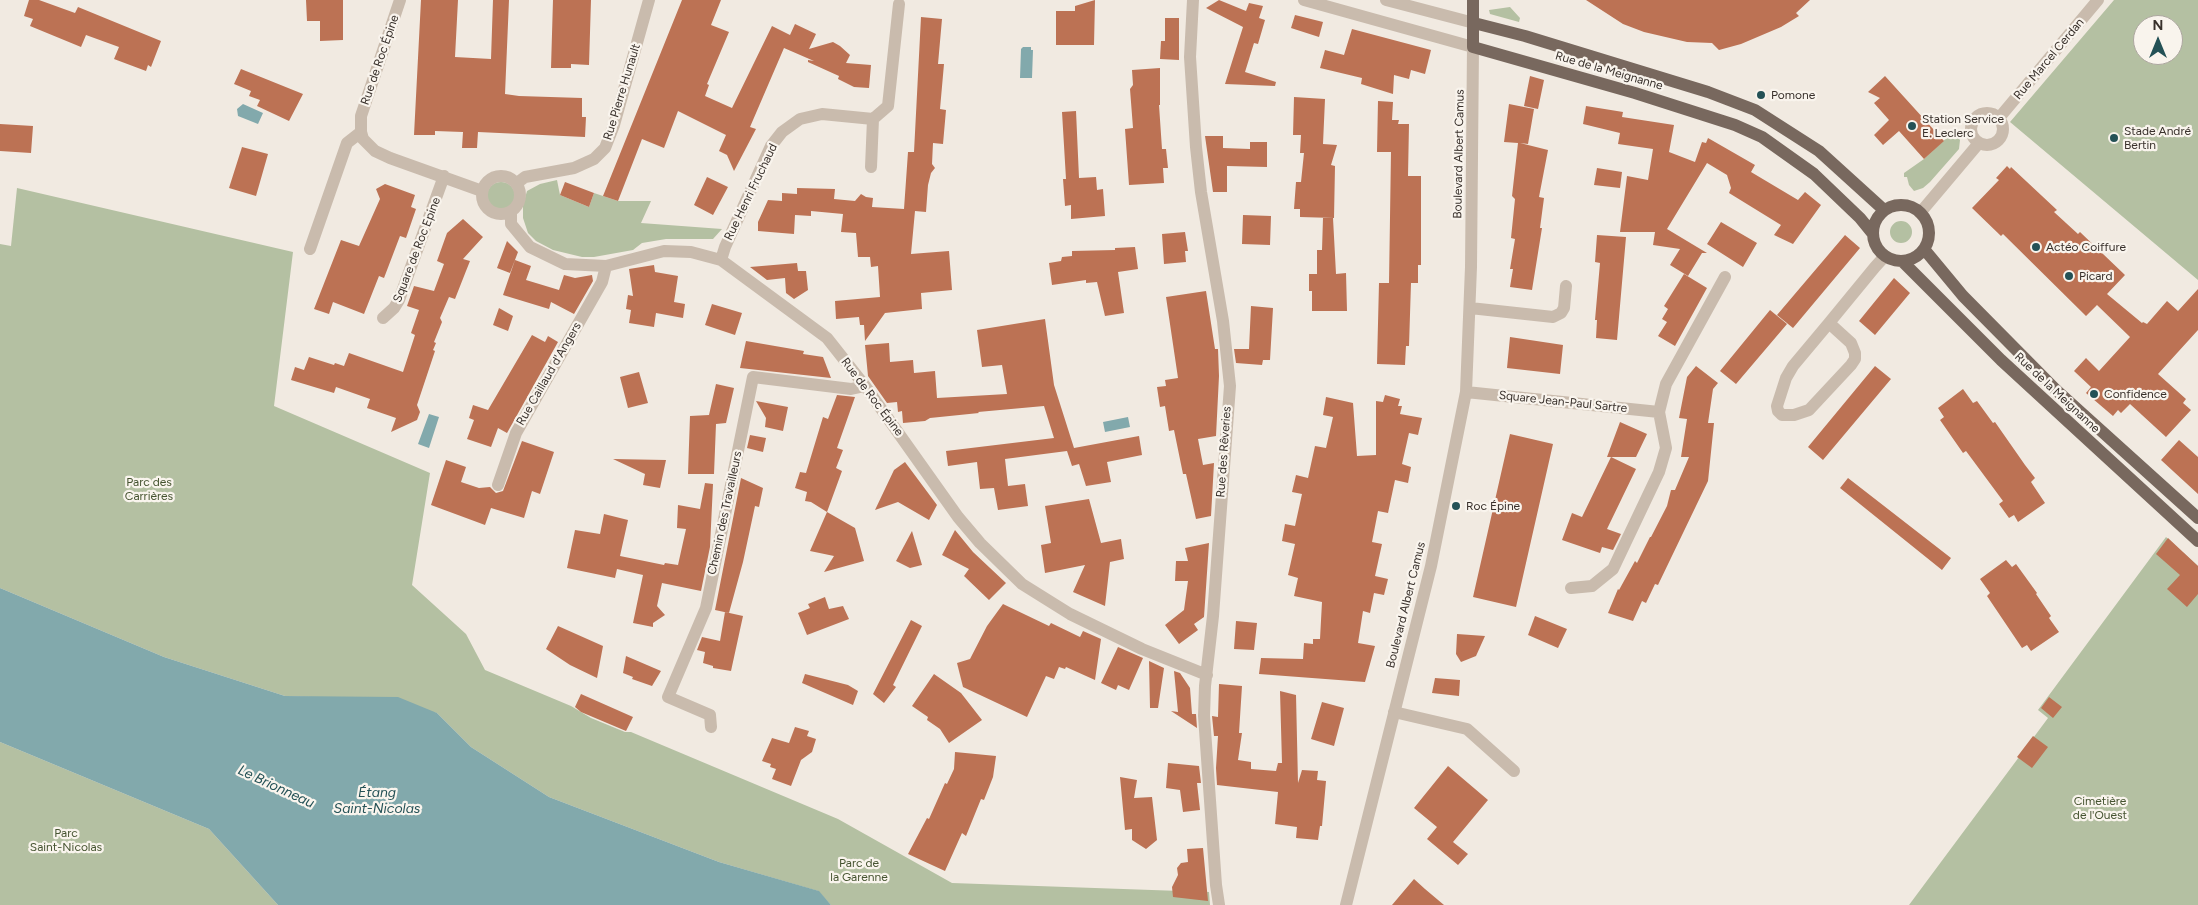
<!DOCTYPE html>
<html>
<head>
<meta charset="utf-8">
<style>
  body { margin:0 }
  #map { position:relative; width:2198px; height:905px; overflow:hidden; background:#f1eae1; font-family:Figtree,sans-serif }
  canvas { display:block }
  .north { position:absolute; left:2133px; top:15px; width:50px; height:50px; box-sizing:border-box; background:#f9f4ed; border:1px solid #aca69f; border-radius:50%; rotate:0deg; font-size:14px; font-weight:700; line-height:20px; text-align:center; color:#38302b }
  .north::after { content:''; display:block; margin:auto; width:18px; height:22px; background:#245156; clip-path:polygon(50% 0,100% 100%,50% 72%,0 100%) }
</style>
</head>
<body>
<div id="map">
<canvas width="2198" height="905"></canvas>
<div class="north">N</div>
</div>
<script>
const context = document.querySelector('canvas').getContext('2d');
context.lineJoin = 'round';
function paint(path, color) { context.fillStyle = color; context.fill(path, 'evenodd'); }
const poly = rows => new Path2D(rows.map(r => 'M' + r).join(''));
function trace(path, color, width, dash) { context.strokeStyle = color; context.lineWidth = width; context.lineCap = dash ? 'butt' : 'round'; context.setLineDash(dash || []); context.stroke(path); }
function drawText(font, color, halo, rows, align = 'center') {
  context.font = font + ' Figtree,sans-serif'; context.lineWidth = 4.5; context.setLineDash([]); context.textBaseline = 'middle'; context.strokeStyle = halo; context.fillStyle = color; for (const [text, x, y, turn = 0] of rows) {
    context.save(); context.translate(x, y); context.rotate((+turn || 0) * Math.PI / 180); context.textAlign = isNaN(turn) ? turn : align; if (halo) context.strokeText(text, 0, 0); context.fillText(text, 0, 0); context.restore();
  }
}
const green = poly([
  [2114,0,2198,0,2198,280,2010,122],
  [2143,25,2173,25,2173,55,2143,55],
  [1510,7,1520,18,1519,22,1490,14,1489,10],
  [1955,130,1960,140,1959,149,1930,182,1923,188,1914,191,1909,185,1907,177,1904,177,1904,173,1924,159],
  [557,180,560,195,589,207,594,193,618,201,651,201,641,223,722,229,713,239,666,239,642,243,633,250,594,257,582,257,553,250,536,241,528,233,523,218,523,205,527,191,540,184],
  '487 196a14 14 0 1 1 28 0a14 14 0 1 1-28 0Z',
  [17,188,293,252,274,406,430,473,412,585,466,634,485,670,571,706,591,718,625,732,631,732,838,819,952,883,1209,892,1210,905,831,905,818,891,719,862,549,797,471,747,437,713,338,698,285,696,164,657,0,588,0,244,11,246],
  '1890 232a11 11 0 1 1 22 0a11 11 0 1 1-22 0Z',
  [2166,537,2198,566,2198,905,1909,905,2048,718,2038,710],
  [0,742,209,829,278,905,0,905]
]);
const water = poly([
  [1023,47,1031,47,1031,50,1033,50,1032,78,1020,78,1021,49],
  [243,104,263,113,258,124,238,116,237,109],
  [429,414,439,417,429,448,418,444],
  [1128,417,1130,427,1105,432,1103,422],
  [0,588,164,657,285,696,398,697,437,713,471,747,549,797,719,862,819,891,831,905,278,905,209,829,0,742]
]);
const building = poly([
  [29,0,39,0,75,13,78,7,161,41,151,67,148,65,146,71,114,59,119,47,86,35,81,47,30,26,33,19,24,16],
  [306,0,343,0,343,40,320,41,320,21,307,21],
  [421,0,458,0,455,57,491,59,493,0,509,0,505,94,519,96,582,98,582,117,586,117,585,137,478,132,477,148,462,148,463,132,435,131,435,135,414,135],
  [553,0,591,0,589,65,571,64,571,68,551,68],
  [682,0,721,0,711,25,729,32,707,84,709,85,705,96,732,108,772,26,790,35,795,24,816,34,809,49,833,42,840,46,850,55,846,63,871,65,869,88,854,87,838,79,839,76,808,62,808,60,814,61,784,48,750,127,756,129,734,171,727,155,719,151,726,135,678,111,664,148,642,139,618,201,603,196],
  [1095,0,1094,45,1056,45,1056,11,1075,11,1075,6],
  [1219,0,1246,11,1249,3,1263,6,1259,18,1265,20,1258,44,1254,43,1245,72,1276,82,1275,86,1225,84,1243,27,1206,8],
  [1586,0,1810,0,1796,13,1799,16,1781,27,1741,44,1719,50,1712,43,1687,42,1644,32,1623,24],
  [1295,15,1323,22,1319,37,1291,28],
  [921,17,942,19,938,64,944,64,940,109,946,110,943,144,933,143,932,164,935,168,931,173,928,185,926,212,915,211,911,254,949,251,952,290,921,293,922,309,885,313,865,341,864,325,860,325,859,317,836,319,835,301,880,297,878,266,871,267,870,257,858,257,856,233,841,232,843,214,811,211,811,216,795,215,794,234,758,231,758,222,768,200,782,201,782,193,797,194,797,188,835,189,834,199,855,201,861,194,866,197,873,198,872,207,904,209,908,152,914,152],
  [1165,18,1179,18,1179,60,1160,59,1161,41,1165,41],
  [1352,29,1431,50,1425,74,1411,70,1409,79,1394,75,1393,94,1361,84,1362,78,1320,68,1325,50,1344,55],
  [1160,68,1160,105,1159,105,1162,149,1166,149,1168,168,1163,168,1164,183,1129,185,1125,129,1133,128,1130,89,1133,85,1132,70],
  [241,69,303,94,289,121,257,106,260,100,249,96,251,91,234,84],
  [1530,76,1544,80,1538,109,1524,106],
  [1885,76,1944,141,1924,159,1899,131,1883,145,1874,135,1889,120,1874,103,1880,98,1868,92],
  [1294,97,1325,99,1323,144,1337,145,1331,165,1335,166,1334,218,1300,217,1300,209,1294,209,1296,182,1301,182,1304,153,1300,153,1301,135,1293,135],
  [1378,101,1393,102,1392,120,1399,120,1398,124,1409,124,1408,176,1421,176,1421,265,1418,265,1418,283,1411,283,1409,346,1406,346,1405,365,1377,364,1379,283,1389,283,1391,152,1377,152],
  [1509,104,1534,109,1528,144,1520,143,1548,150,1539,197,1544,198,1540,228,1542,228,1532,290,1510,287,1513,269,1510,269,1515,239,1511,238,1515,199,1512,196,1518,143,1504,142],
  [1586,106,1623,112,1622,117,1674,125,1669,152,1695,162,1702,142,1706,143,1708,138,1755,165,1751,172,1798,200,1805,192,1821,205,1793,244,1774,235,1781,225,1729,193,1731,188,1727,175,1707,163,1667,229,1707,253,1702,253,1688,276,1670,265,1680,249,1653,245,1655,232,1620,232,1627,176,1648,180,1653,149,1618,144,1620,133,1583,124],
  [1076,111,1079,178,1096,177,1097,190,1103,189,1105,216,1071,219,1071,205,1065,206,1063,179,1066,179,1062,112],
  [0,124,33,126,31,153,0,151],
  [1205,136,1223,136,1223,148,1250,149,1250,142,1267,142,1267,167,1227,166,1227,192,1213,192],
  [242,147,268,154,256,196,229,188],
  [2007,166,2010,169,2011,167,2057,210,2054,212,2078,234,2080,232,2125,275,2107,294,2142,323,2143,322,2147,324,2167,301,2178,311,2198,289,2198,330,2158,374,2186,399,2183,403,2191,410,2166,437,2130,404,2121,413,2118,410,2113,416,2086,393,2091,387,2074,371,2086,358,2099,371,2130,337,2097,305,2086,316,2003,234,2001,236,1972,208,1999,180,1996,178],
  [1597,168,1622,172,1620,188,1594,185],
  [707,177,728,187,713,215,694,205],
  [565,182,594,193,589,207,560,195],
  [385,184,415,195,411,207,416,209,406,238,400,236,384,278,379,276,364,314,333,302,329,314,314,309,341,240,359,246,380,199,376,189],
  [1243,215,1271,216,1270,245,1242,244],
  [1323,218,1333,218,1336,274,1346,273,1347,311,1312,311,1312,291,1309,291,1309,274,1317,274,1317,250,1322,250],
  [463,219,483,237,463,259,470,261,466,271,455,299,449,297,440,318,442,322,434,342,436,343,433,350,435,351,417,405,420,412,417,420,391,432,396,418,367,408,370,399,336,387,334,393,291,380,295,367,304,370,309,357,334,365,335,363,344,366,349,353,403,372,415,335,411,333,419,310,407,306,414,286,434,291,444,264,437,261,447,233],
  [1721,222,1757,243,1743,267,1707,244],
  [1185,232,1188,251,1185,251,1186,262,1164,264,1162,234],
  [1597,235,1626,237,1617,340,1596,338,1597,320,1595,320,1600,263,1595,262],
  [1845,235,1860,248,1793,328,1777,315],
  [507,241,518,252,510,273,497,268],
  [1135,247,1138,269,1118,272,1124,313,1105,316,1097,282,1086,283,1086,280,1052,285,1049,263,1061,261,1062,257,1072,256,1072,251,1115,250,1115,248],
  [515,260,531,266,526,280,559,290,564,275,575,278,592,275,593,281,574,314,551,302,549,309,503,295],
  [797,263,798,271,806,271,808,290,794,299,786,293,785,278,767,280,750,267],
  [654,265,655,272,678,276,674,302,685,304,683,318,656,313,654,327,629,323,631,310,626,309,628,295,633,296,629,269],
  [1684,274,1707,288,1675,346,1658,336,1667,322,1662,319,1668,309,1664,306],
  [1894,278,1910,293,1875,335,1859,321],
  [1206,291,1215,349,1218,349,1219,376,1216,436,1198,439,1203,465,1214,463,1211,516,1196,519,1186,474,1183,474,1174,430,1169,431,1165,406,1160,407,1157,387,1166,386,1165,380,1178,378,1166,297],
  [712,304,742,313,735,335,705,325],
  [1251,306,1273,308,1270,360,1263,360,1262,365,1236,363,1234,349,1249,349],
  [499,308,513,316,508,331,493,325],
  [1770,310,1787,324,1736,384,1720,371],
  [1045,319,1054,385,1074,448,1139,436,1142,455,1107,462,1111,482,1086,486,1079,464,1072,466,1067,451,1005,459,1008,486,1025,484,1028,506,998,510,994,488,980,489,977,462,948,466,946,451,1054,438,1044,406,978,412,979,413,930,418,925,421,903,423,902,411,898,412,897,402,887,403,868,376,865,345,889,343,890,362,913,360,914,373,935,371,937,398,1007,394,1002,365,982,367,977,330],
  [532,335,545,342,548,336,558,342,507,433,498,428,491,447,467,439,474,420,469,418,473,405,488,410],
  [1510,337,1563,345,1560,374,1507,368],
  [746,341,804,351,803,354,823,357,831,378,740,368],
  [1696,366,1718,383,1713,389,1708,423,1714,423,1708,481,1658,585,1655,584,1646,603,1642,601,1633,621,1608,613,1618,589,1619,590,1635,561,1637,563,1650,537,1651,537,1667,506,1671,490,1675,490,1689,457,1681,457,1687,419,1679,418,1687,377],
  [1875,366,1891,379,1823,460,1808,447],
  [639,372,648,403,628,408,620,377],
  [716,384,734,388,726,423,716,424,714,474,688,474,690,416,709,415],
  [1963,389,1973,403,1977,401,1993,423,1995,422,2025,465,2035,478,2031,482,2045,503,2018,522,2014,515,2009,518,1999,504,2003,501,1966,451,1963,453,1940,420,1944,417,1938,408],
  [837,395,855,397,837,448,843,450,836,468,842,471,827,512,811,502,805,501,807,492,795,488,800,472,806,473,823,417,828,419],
  [1385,395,1400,399,1398,406,1402,406,1400,414,1422,418,1418,435,1409,433,1402,464,1411,467,1408,483,1395,480,1388,513,1378,511,1372,542,1382,544,1375,576,1388,579,1384,595,1374,593,1370,613,1363,611,1358,643,1375,646,1365,682,1259,674,1261,658,1303,659,1304,643,1313,644,1313,639,1320,639,1322,602,1294,596,1298,578,1288,575,1295,544,1282,541,1285,524,1295,526,1302,494,1292,492,1296,475,1308,478,1315,446,1326,448,1333,417,1323,415,1326,397,1353,403,1357,456,1376,455,1376,401,1383,402],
  [756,401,788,407,783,431,765,427,766,418],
  [1620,422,1647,434,1636,457,1607,457],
  [1510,434,1553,444,1516,607,1473,597],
  [750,435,766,438,763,452,747,448],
  [2179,440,2198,457,2198,494,2161,460],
  [522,441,554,452,540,494,532,491,524,518,491,508,485,525,431,505,446,460,466,467,461,482,479,488,490,487,496,493,503,491],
  [1611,457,1636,469,1607,529,1621,534,1613,550,1602,547,1600,553,1562,540,1572,513,1582,517],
  [613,459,666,460,660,488,643,485,645,474],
  [905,462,937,505,929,520,898,502,875,510,894,470],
  [741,478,763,488,759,507,755,506,743,562,729,613,715,610],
  [1848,478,1951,558,1942,570,1840,488],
  [705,483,713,484,710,547,701,591,662,583,657,606,665,615,653,623,653,627,633,623,643,575,617,569,615,578,567,568,575,530,600,534,604,514,628,520,620,556,664,565,665,563,678,565,686,529,677,528,678,505,700,509],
  [1089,499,1101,543,1121,539,1124,559,1110,562,1105,606,1073,592,1085,565,1045,573,1041,545,1051,543,1045,506],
  [827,512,855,528,864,561,824,572,834,556,810,551],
  [955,530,973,552,1006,583,989,600,964,576,969,569,942,555],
  [912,531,922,565,910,568,896,561],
  [2168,538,2198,566,2198,594,2187,607,2167,589,2180,575,2156,554],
  [1209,543,1204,617,1194,624,1198,630,1179,644,1165,625,1184,610,1188,581,1175,581,1176,561,1188,561,1185,548],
  [2006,560,2012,567,2016,564,2037,593,2036,594,2051,616,2049,618,2059,632,2031,651,2027,645,2022,648,1987,596,1990,593,1980,579],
  [825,597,829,609,843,606,849,619,807,635,798,613,810,608,808,604],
  [1003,604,1049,626,1051,623,1080,637,1083,631,1101,639,1095,680,1066,667,1065,669,1059,667,1054,679,1046,676,1027,717,963,687,957,663,970,659,987,626],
  [725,612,743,616,731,671,713,668,713,666,703,663,705,652,697,650,702,637,720,641],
  [1535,616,1567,629,1558,648,1528,635],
  [911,620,922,626,893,685,896,687,884,703,873,694],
  [1236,621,1257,623,1254,650,1234,649],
  [558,626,603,646,597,678,570,665,546,649],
  [1457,634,1485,636,1476,656,1461,662,1456,654],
  [1118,647,1143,658,1129,690,1118,685,1116,690,1101,683],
  [626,656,661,671,652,686,632,679,633,677,623,673],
  [1149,661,1164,668,1158,708,1150,708],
  [1174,671,1180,673,1190,688,1192,714,1196,714,1197,728,1171,711,1178,712],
  [805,674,848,685,858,691,853,705,802,683],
  [934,674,961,693,982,720,949,743,940,729,927,720,928,717,912,706],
  [1435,678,1460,680,1459,696,1432,693],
  [1219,684,1242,686,1239,733,1242,733,1238,760,1251,762,1251,769,1276,771,1278,763,1282,763,1280,691,1296,695,1298,783,1302,770,1318,771,1317,780,1326,781,1322,826,1320,826,1318,840,1296,838,1297,827,1275,824,1278,792,1217,785,1216,768,1218,736,1214,736,1212,716,1218,717],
  [581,694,633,717,626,731,581,712,575,707],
  [2049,697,2062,707,2053,718,2041,708],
  [1322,702,1344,708,1334,746,1311,739],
  [795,727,809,731,807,736,816,739,812,752,801,760,791,786,772,779,776,769,770,767,771,764,762,761,772,738,789,743],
  [2033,736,2048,747,2032,768,2017,757],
  [955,752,996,756,993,777,984,800,981,799,966,836,962,833,945,871,908,854,927,818,929,819,945,783,947,784,954,769],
  [1168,763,1199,766,1201,783,1197,783,1200,810,1183,812,1180,790,1166,788],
  [1448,766,1488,800,1453,842,1468,854,1458,865,1427,839,1437,827,1414,808],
  [1120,777,1137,780,1134,798,1152,797,1157,840,1146,849,1132,840,1132,829,1125,830],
  [1203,848,1208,901,1173,897,1172,887,1178,875,1177,868,1181,863,1188,862,1187,849],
  [1414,879,1425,889,1444,905,1392,905]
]);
const minor = poly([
  [400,0,361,116,361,132,363,139,375,151,390,158,482,191],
  [1193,0,1190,57,1196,147,1201,192,1223,321,1230,386,1213,616,1205,686,1204,716,1216,885,1219,905],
  [1304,0,1473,47,1471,267,1466,392,1431,566,1346,905],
  [1386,0,1474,23],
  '1971 129a16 16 0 1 1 32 0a16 16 0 1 1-32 0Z',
  [1999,118,2098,0],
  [871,167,873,119,888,106,899,4],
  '482 195a19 19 0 1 1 38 0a19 19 0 1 1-38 0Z',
  [517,183,525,177,574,168,594,159,605,148,614,125,649,0],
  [511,211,511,224,530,247,565,264,606,266,664,251,691,252,721,260,827,338,865,386,958,517,980,543,1022,584,1070,614,1142,649,1207,675],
  [1920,213,1979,143],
  [310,249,347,143,361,132],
  [721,260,725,247,771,146,782,132,800,119,822,114,873,119],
  [1470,308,1553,317,1561,313,1564,308,1566,286],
  [383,318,394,308,399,300,444,176],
  [1829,323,1851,343,1855,353,1855,359,1851,365,1809,410,1794,415,1782,415,1778,411,1777,406,1786,378,1793,366,1829,323,1875,267,1885,256],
  [1466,392,1659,412],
  [498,485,516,433,602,282,606,266],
  [1571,588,1592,586,1613,569,1659,472,1666,448,1659,412,1666,384,1725,277],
  [1394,712,1467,729,1514,771],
  [711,727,710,715,668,697,706,608,753,377,851,389,865,386]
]);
const major = poly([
  [1473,0,1473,47,1635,93,1735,125,1762,137,1814,174,1860,218,1873,234],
  [1474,23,1525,36,1708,92,1755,110,1819,151,1884,210],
  '1873 233a28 28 0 1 1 56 0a28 28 0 1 1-56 0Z',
  [1924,249,1963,296,2056,390,2198,518],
  [1902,261,2001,360,2198,541]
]);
const markers = [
  [1761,95,5,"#245156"],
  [1912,126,5,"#245156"],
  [2114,138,5,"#245156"],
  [2036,247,5,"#245156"],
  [2069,276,5,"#245156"],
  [2094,394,5,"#245156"],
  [1456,506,5,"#245156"]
];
const streetNames = [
  ["Rue Marcel Cerdan",2049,59,-50],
  ["Rue de Roc Épine",380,60,-71],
  ["Rue de la Meignanne",1609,71,16],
  ["Rue Pierre Hunault",622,92,-73],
  ["Boulevard Albert Camus",1459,154,-89],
  ["Rue Henri Fruchaud",751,192,-64],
  ["Square de Roc Epine",417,250,-69],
  ["Rue Caillaud d'Angers",549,374,-60],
  ["Rue de la Meignanne",2057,393,43],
  ["Rue de Roc Épine",872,397,53],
  ["Square Jean-Paul Sartre",1563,402,6],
  ["Rue des Rêveries",1224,452,-86],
  ["Chemin des Travailleurs",725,513,-78],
  ["Boulevard Albert Camus",1406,605,-76]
];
const poiNames = [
  ["Pomone",1771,95],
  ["Station Service",1922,119],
  ["E. Leclerc",1922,133],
  ["Stade André",2124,131],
  ["Bertin",2124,145],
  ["Actéo Coiffure",2046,247],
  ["Picard",2079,276],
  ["Confidence",2104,394],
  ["Roc Épine",1466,506]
];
const parkNames = [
  ["Parc des",149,482],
  ["Carrières",149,496],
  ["Cimetière",2100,801],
  ["de l'Ouest",2100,815],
  ["Parc",66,833],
  ["Saint-Nicolas",66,847],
  ["Parc de",859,863],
  ["la Garenne",859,877]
];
const waterNames = [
  ["Le Brionneau",276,787,25],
  ["Étang",377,793],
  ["Saint-Nicolas",377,809]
];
paint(green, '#b4c0a2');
paint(water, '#82a9ac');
paint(building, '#bc7254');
trace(minor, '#c9bbad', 12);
trace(major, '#78685e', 12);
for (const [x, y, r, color] of markers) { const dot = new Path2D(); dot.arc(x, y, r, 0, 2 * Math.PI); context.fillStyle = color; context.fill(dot); trace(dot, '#f9f4ed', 2); }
drawText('12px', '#38302b', '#f9f4ed', streetNames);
drawText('12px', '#38302b', '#f9f4ed', poiNames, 'left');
drawText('12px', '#465431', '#f9f4ed', parkNames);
drawText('italic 14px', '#245156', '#f9f4ed', waterNames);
</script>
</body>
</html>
